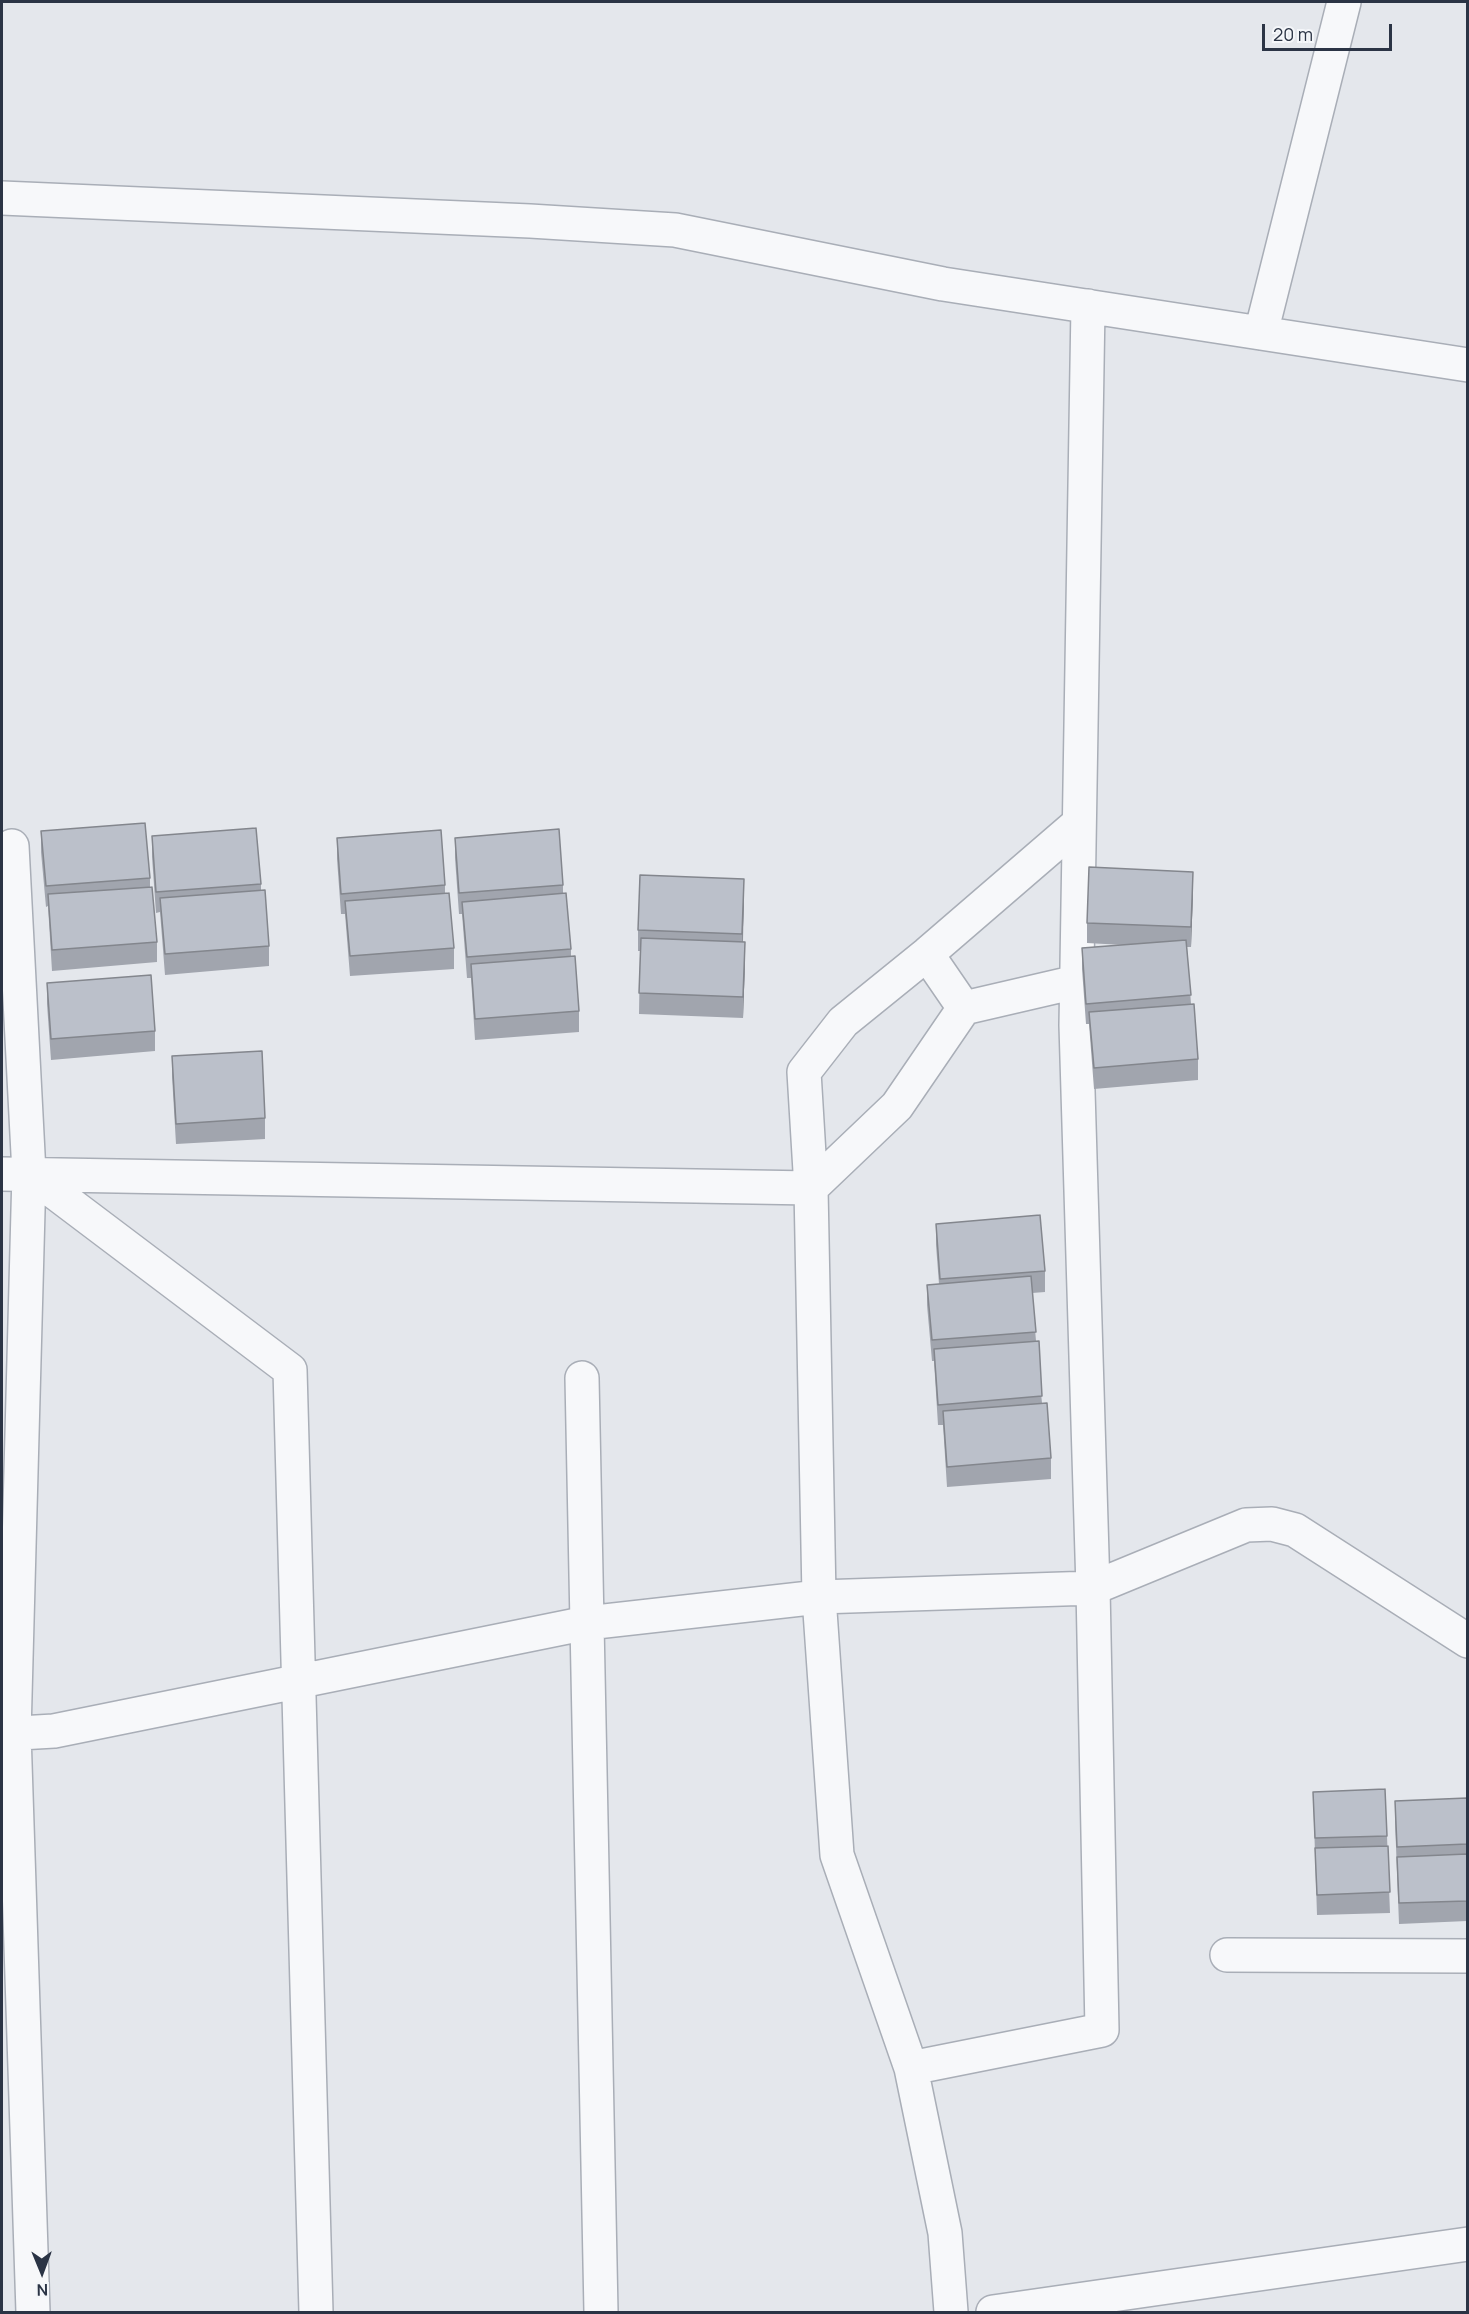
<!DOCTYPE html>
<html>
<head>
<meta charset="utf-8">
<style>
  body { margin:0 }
  #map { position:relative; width:1469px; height:2314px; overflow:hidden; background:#e4e7ec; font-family:Manrope,sans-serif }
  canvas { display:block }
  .frame { position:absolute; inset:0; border:3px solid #2b3445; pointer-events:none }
  .north { position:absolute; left:12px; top:2242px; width:60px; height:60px; -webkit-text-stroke:4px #f4f6f9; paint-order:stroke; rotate:179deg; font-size:16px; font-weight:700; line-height:24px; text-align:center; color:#2b3445 }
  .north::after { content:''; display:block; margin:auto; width:21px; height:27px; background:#2b3445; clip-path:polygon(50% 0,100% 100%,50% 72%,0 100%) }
  .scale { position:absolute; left:1262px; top:24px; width:130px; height:27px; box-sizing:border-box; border:3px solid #2b3445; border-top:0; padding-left:8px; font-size:18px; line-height:21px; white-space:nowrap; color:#2b3445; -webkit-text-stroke:4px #f4f6f9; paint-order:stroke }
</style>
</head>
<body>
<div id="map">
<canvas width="1469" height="2314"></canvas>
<div class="frame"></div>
<div class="north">N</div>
<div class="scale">20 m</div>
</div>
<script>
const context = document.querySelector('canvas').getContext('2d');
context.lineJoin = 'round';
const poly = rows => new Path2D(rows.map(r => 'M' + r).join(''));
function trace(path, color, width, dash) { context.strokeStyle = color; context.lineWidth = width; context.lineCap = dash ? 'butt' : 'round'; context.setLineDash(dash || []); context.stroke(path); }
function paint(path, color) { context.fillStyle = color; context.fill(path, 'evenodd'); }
const street = poly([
  [2,198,530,221,675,230,943,284,1468,365],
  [1261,333,1344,2],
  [12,846,29,1173,14,1733,33,2312],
  [927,954,964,1008],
  [29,1173,290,1370,316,2312],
  [2,1174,811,1188,819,1597,1093,1588,1076,1025,1088,306],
  [811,1188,804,1072,843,1022,927,954,1079,823],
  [811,1188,897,1106,964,1008,1076,982],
  [582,1378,601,2312],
  [2,1734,54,1731,587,1623,819,1597,837,1855,911,2068,945,2233,951,2312],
  [1227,1955,1468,1956],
  [911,2068,1102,2030,1093,1588,1246,1525,1272,1524,1295,1530,1468,1641],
  [993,2312,1468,2244]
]);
const wall = poly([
  [41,831,150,878,150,887,157,942,157,962,52,971,48,906,46,907,41,852],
  [152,836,261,884,261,890,269,946,269,966,165,975,160,912,156,913,152,857],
  [337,838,445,885,445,893,454,948,454,969,350,976,345,914,341,914,337,859],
  [455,838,563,885,563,894,571,949,571,956,579,1011,579,1032,475,1040,471,978,467,978,462,914,459,914,455,858],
  [1193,892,1191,947,1187,947,1191,1004,1198,1059,1198,1080,1094,1089,1089,1024,1086,1024,1082,969,1082,948,1123,945,1087,943,1087,923],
  [744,900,743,941,745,962,743,1018,639,1014,640,951,638,951,638,930],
  [47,983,155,1031,155,1051,51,1060,47,1004],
  [172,1056,265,1118,265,1139,176,1144,172,1076],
  [936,1224,1045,1271,1045,1292,1032,1293,1036,1341,1042,1403,1051,1458,1051,1479,947,1487,943,1425,938,1425,934,1361,932,1361,927,1305,927,1285,939,1284,936,1245],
  [1313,1792,1387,1836,1390,1913,1317,1915],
  [1467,1798,1467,1921,1399,1924,1395,1821,1395,1801]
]);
const shadedWall = poly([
  [1193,872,1193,892,1191,947,1191,927],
  [744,879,744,900,742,955,742,934],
  [745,942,745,962,743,1018,743,997]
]);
const building = poly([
  [145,823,150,878,46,886,41,831,145,823],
  [256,828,261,884,156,892,152,836,256,828],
  [559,829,563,885,459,893,455,838,559,829],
  [441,830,445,885,341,894,337,838,441,830],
  [1089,867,1193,872,1191,927,1087,923,1089,867],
  [640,875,744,879,742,934,638,930,640,875],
  [152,887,157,942,52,950,48,894,152,887],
  [265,890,269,946,165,954,160,898,265,890],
  [449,893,454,948,350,956,345,901,449,893],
  [566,893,571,949,467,957,462,902,566,893],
  [641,938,745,942,743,997,639,993,641,938],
  [1186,940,1191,995,1086,1004,1082,948,1186,940],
  [575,956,579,1011,475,1019,471,964,575,956],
  [151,975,155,1031,51,1039,47,983,151,975],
  [1194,1004,1198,1059,1094,1068,1089,1012,1194,1004],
  [262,1051,265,1118,176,1124,172,1056,262,1051],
  [1040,1215,1045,1271,940,1279,936,1224,1040,1215],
  [1031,1276,1036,1332,932,1340,927,1285,1031,1276],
  [1039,1341,1042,1396,938,1405,934,1349,1039,1341],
  [1047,1403,1051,1458,947,1467,943,1411,1047,1403],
  [1385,1789,1387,1836,1315,1838,1313,1792,1385,1789],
  [1467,1798,1467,1844,1397,1847,1395,1801,1467,1798],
  [1388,1846,1390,1892,1317,1895,1315,1848,1388,1846],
  [1467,1854,1467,1901,1399,1903,1397,1857,1467,1854]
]);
trace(street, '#a9aeb7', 36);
trace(street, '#f7f8fa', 33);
paint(wall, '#a1a5ae');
paint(shadedWall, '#83868d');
paint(building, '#bbc0ca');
trace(building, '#83868d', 1.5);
</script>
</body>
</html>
